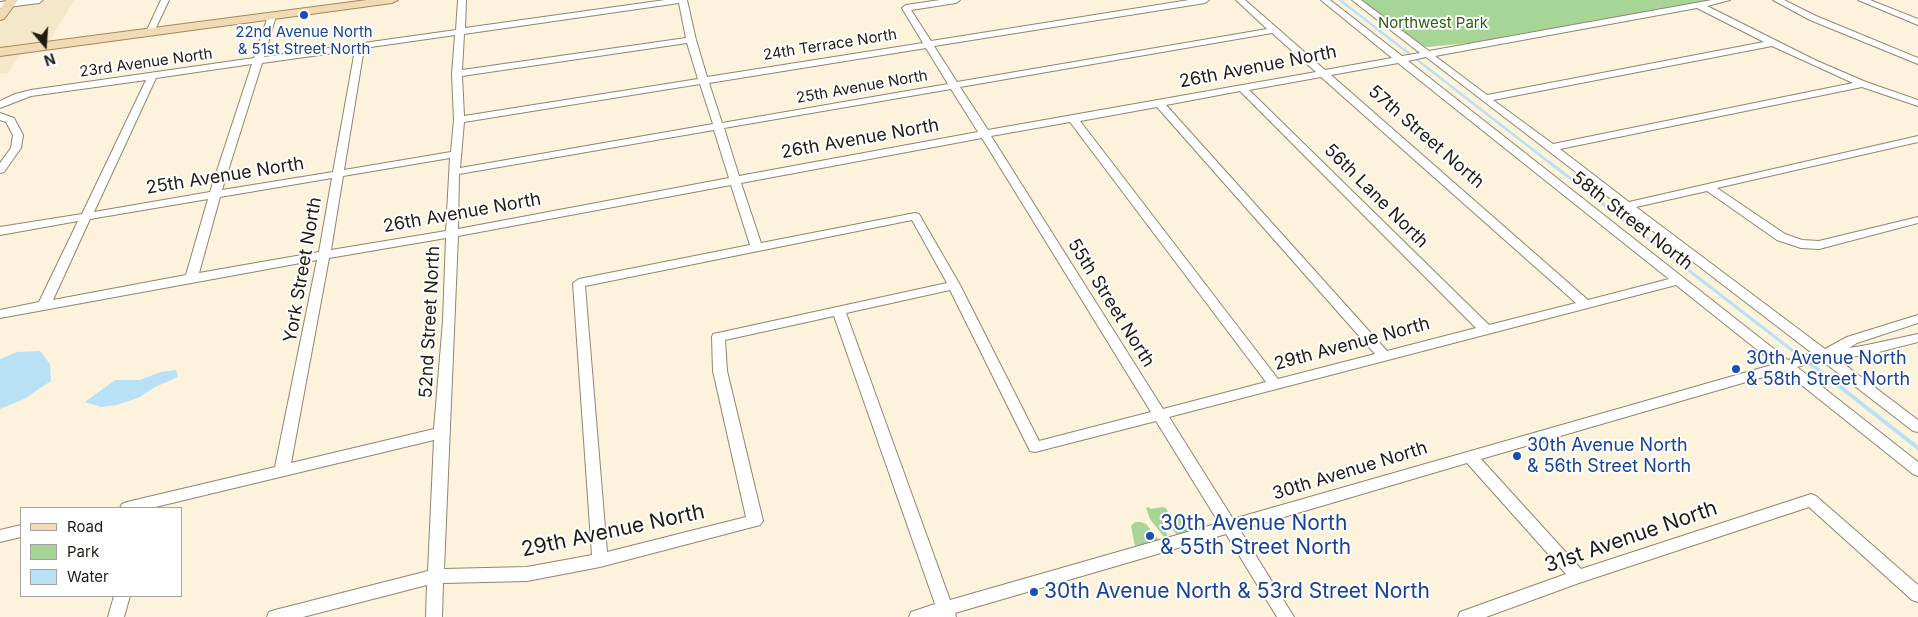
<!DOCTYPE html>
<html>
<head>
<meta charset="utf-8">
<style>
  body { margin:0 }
  #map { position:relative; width:1918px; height:617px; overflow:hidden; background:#fdf3dc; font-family:Inter,sans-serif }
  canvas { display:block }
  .legend { position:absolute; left:20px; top:507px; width:162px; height:90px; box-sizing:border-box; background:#fff; border:1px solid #a5a4a1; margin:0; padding:6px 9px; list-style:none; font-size:15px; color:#1e1b13 }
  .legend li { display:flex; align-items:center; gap:10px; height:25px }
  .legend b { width:25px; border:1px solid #a5a4a1 }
  .north { position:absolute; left:20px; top:20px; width:50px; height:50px; -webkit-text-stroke:4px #fff; paint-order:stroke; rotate:162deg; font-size:14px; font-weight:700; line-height:20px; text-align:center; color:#1e1b13 }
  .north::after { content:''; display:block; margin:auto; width:18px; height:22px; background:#1e1b13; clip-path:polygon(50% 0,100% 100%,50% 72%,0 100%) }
</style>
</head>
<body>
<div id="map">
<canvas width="1918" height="617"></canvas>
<ul class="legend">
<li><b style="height:6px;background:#f2dab5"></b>Road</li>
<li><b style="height:14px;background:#a7d596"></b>Park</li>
<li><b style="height:14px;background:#b8e1f5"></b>Water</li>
</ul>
<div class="north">N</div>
</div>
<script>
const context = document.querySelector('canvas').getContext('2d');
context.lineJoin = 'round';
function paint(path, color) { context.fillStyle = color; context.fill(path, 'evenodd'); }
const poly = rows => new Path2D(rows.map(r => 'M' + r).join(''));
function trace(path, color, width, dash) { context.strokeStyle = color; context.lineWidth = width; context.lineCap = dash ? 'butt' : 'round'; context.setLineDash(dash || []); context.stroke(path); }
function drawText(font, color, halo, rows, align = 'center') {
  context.font = font + ' Inter,sans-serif'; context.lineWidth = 4; context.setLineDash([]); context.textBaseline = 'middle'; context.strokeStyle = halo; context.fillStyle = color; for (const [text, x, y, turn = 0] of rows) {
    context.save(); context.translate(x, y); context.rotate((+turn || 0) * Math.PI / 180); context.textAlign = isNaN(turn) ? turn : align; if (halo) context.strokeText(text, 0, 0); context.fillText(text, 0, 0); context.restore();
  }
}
const built = poly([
  [52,0,75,0,47,44,0,50,0,23,13,5],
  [23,51,8,73,0,74,0,54]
]);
const green = poly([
  [1361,0,1711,0,1469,43,1427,47,1421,45],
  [1149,507,1150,509,1163,507,1166,508,1168,512,1163,516,1162,521,1168,537,1164,537,1150,519,1146,508],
  [1181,515,1186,518,1193,527,1192,530,1177,535,1170,526,1169,521,1173,516],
  [1135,522,1141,522,1146,524,1159,540,1135,546,1131,526]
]);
const water = poly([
  [40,351,50,364,51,381,24,399,0,409,0,359,17,352],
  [176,370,178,377,155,387,140,397,117,405,101,407,85,402,115,380,140,380,161,372]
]);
const streamFar2 = poly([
  [1340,0,1550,163]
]);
const streamFar1 = poly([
  [1549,162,1802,358],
  [1807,361,1813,365]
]);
const stream = poly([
  [1811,364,1918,448]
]);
const minor = poly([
  [19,0,43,0,39,3,0,8,0,2,19,0],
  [161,0,169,0,154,32,150,35,147,34,146,32,161,0],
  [458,0,466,0,465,28,665,0,687,0,696,40,707,77,923,43,902,8,906,5,940,0,960,0,956,3,911,10,931,41,1189,0,1209,0,1205,3,934,46,957,82,1267,29,1236,0,1245,0,1325,70,1392,58,1321,0,1330,0,1402,56,1420,53,1352,0,1361,0,1429,51,1712,0,1730,0,1707,6,1817,61,1866,82,1918,100,1918,106,1862,87,1560,149,1629,202,1918,136,1918,142,1717,188,1785,234,1802,240,1819,241,1918,217,1918,223,1819,249,1801,248,1777,240,1707,191,1636,207,1825,349,1847,337,1918,315,1918,323,1857,343,1849,348,1867,345,1918,334,1918,342,1867,355,1836,358,1918,420,1918,432,1913,431,1821,360,1797,367,1918,462,1918,476,1913,474,1784,371,1481,459,1581,569,1811,494,1816,496,1918,585,1918,602,1912,600,1809,507,1579,583,1486,617,1458,617,1460,612,1566,574,1467,463,1240,530,1294,617,1277,617,1226,534,955,613,956,617,909,617,911,612,935,604,834,316,725,340,727,371,763,521,760,525,600,567,527,581,443,583,442,617,426,617,427,585,303,617,267,617,269,612,275,610,428,571,434,440,151,508,120,508,122,504,127,502,275,467,317,260,0,318,0,310,39,302,78,221,0,235,0,227,82,214,146,80,31,96,0,108,0,101,15,94,31,90,254,58,268,16,272,13,276,16,264,57,456,30,458,0],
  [679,3,686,38,462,70,464,34,679,3],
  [1697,8,1764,42,1487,95,1435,56,1697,8],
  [1272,33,1316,72,988,130,960,87,1272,33],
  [455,35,452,74,454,120,451,152,344,170,364,48,455,35],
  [687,43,698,79,464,116,462,76,687,43],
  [1772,46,1853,83,1553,144,1493,100,1772,46],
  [926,48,948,84,722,123,709,83,926,48],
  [355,50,333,172,222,190,262,63,355,50],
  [1426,57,1812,353,1788,360,1408,61,1426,57],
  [1398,63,1669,279,1588,300,1331,75,1398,63],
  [252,64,210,192,94,212,156,78,252,64],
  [1321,77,1576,303,1489,325,1249,90,1321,77],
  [700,84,713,124,460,168,464,122,700,84],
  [951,89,978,132,739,176,724,128,951,89],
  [1240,91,1476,328,1387,351,1166,105,1240,91],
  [1157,107,1375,354,1278,379,1080,121,1157,107],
  [1070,122,1266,382,1163,409,991,136,1070,122],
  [714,130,729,178,458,229,459,174,714,130],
  [982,138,1151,412,1039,441,960,285,919,214,915,213,761,243,741,183,982,138],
  [450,158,446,231,331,250,343,176,450,158],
  [332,178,319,252,199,273,220,197,332,178],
  [731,185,750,245,579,279,573,283,592,555,527,567,444,569,458,236,731,185],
  [208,199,186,275,53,300,90,219,208,199],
  [912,220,947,283,718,333,713,334,712,337,713,371,746,517,607,552,585,286,912,220],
  [446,238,443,321,434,429,291,463,329,258,446,238],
  [1676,285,1775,364,1233,519,1169,417,1676,285],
  [950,290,1030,451,1035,452,1156,421,1219,523,950,600,846,313,950,290],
  [1773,0,1784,0,1816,16,1918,58,1918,64,1810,20,1773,0],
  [1858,0,1870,0,1918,19,1918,25,1858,0],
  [0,113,14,118,23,135,21,148,4,172,0,173,0,163,11,148,13,135,6,122,0,120,0,113],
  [21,525,21,537,0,542,0,530,21,525],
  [114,596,130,596,124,617,108,617,114,596]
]);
const major = poly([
  [6,0,18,0,4,19,0,20,0,9,6,0],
  [367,0,398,0,392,3,0,56,0,48,367,0]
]);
const markers = [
  [304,15,5,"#1a4fb4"],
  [1736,369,5,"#1a4fb4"],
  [1517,456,5,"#1a4fb4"],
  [1150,536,5,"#1a4fb4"],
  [1034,592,5,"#1a4fb4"]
];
const farParknames = [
  ["Northwest Park",1433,23]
];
const farTransitnames = [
  ["22nd Avenue North",304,32],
  ["& 51st Street North",304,49]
];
const farStreetnames = [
  ["24th Terrace North",830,45,-9],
  ["23rd Avenue North",146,63,-8],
  ["25th Avenue North",862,87,-10]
];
const streetNames = [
  ["26th Avenue North",1258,67,-11],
  ["57th Street North",1426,137,41],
  ["26th Avenue North",860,139,-10],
  ["25th Avenue North",225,176,-9],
  ["56th Lane North",1376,196,45],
  ["26th Avenue North",462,213,-10],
  ["58th Street North",1632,221,38],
  ["York Street North",303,270,-80],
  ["55th Street North",1111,303,58],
  ["52nd Street North",430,322,-87],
  ["29th Avenue North",1352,344,-15],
  ["30th Avenue North",1350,471,-17]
];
const transitNames = [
  ["30th Avenue North",1746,359],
  ["& 58th Street North",1746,380],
  ["30th Avenue North",1527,446],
  ["& 56th Street North",1527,467]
];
const nearTransitnames = [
  ["30th Avenue North",1160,524],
  ["& 55th Street North",1160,548],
  ["30th Avenue North & 53rd Street North",1044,592]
];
const nearStreetnames = [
  ["29th Avenue North",613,531,-12],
  ["31st Avenue North",1631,537,-19]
];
paint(built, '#f5e8ca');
paint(green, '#a7d596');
paint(water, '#b8e1f5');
trace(streamFar2, '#b8e1f5', 2.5);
trace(streamFar1, '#b8e1f5', 3);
trace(stream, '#b8e1f5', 4);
trace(minor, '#8f8671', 2);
trace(major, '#a2885c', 2);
paint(minor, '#fff');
paint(major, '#f2dab5');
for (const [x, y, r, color] of markers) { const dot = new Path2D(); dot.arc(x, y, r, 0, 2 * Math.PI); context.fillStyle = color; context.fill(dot); trace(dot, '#fff', 2); }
drawText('15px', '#2b610e', '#fff', farParknames);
drawText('15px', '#164399', '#fff', farTransitnames);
drawText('15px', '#1e1b13', '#fff', farStreetnames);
drawText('18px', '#1e1b13', '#fff', streetNames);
drawText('18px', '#164399', '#fff', transitNames, 'left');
drawText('21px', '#164399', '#fff', nearTransitnames, 'left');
drawText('21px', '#1e1b13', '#fff', nearStreetnames);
</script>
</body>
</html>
